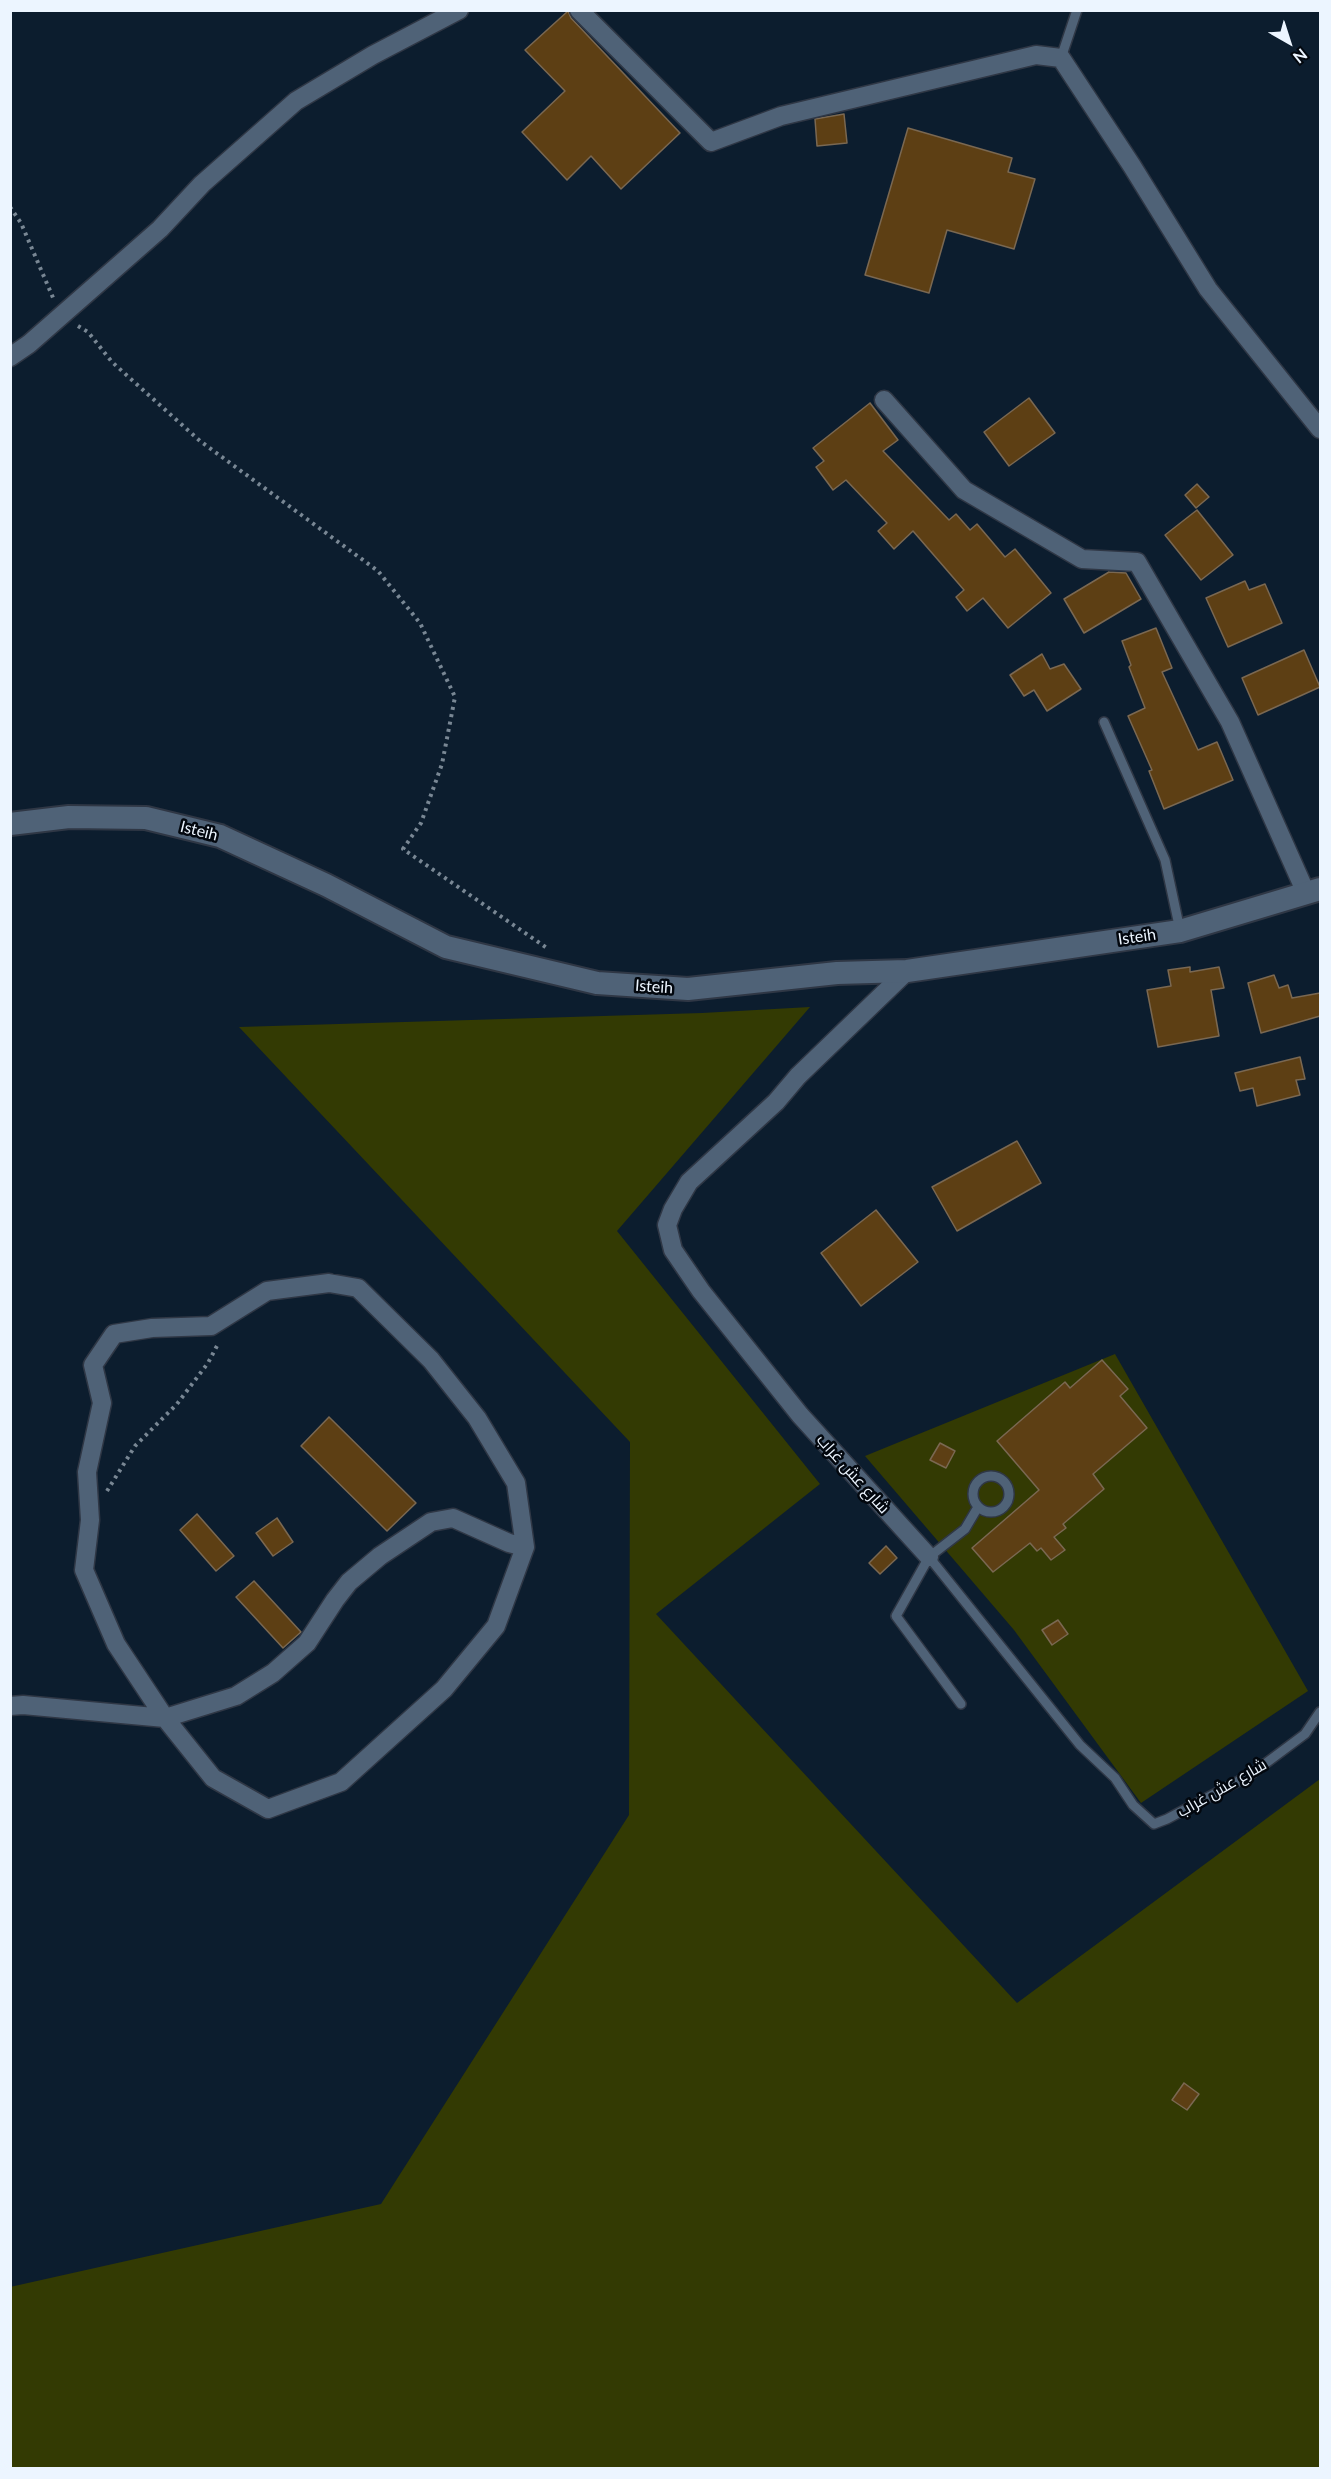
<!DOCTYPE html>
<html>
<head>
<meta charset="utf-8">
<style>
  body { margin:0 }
  #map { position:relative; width:1331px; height:2479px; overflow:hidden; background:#0c1d2e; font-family:Lato,sans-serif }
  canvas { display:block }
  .frame { position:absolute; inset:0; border:12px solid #ecf5ff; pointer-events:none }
  .north { position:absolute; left:1259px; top:12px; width:60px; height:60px; -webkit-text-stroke:4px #02070e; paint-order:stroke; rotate:141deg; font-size:16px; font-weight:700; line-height:24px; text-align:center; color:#ecf5ff }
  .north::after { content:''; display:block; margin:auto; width:21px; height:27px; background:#ecf5ff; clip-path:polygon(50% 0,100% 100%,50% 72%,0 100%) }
</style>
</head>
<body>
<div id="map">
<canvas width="1331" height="2479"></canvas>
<div class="frame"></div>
<div class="north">N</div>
</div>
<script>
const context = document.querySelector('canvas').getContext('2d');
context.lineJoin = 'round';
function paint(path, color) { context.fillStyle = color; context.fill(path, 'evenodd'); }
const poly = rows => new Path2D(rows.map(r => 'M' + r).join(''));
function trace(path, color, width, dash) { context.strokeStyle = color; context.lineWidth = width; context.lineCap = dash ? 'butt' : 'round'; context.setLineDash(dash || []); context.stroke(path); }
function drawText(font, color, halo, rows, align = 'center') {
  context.font = font + ' Lato,Cairo,sans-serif'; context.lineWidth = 5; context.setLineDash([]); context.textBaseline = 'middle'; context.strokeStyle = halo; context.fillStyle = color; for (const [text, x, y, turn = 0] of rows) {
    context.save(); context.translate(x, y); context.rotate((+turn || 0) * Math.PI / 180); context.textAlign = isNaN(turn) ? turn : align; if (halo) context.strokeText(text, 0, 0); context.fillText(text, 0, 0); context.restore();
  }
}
const green = poly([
  [810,1007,617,1231,820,1484,656,1614,1017,2003,1320,1779,1320,2468,11,2468,10,2287,381,2204,629,1815,630,1442,239,1027,702,1013],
  [1115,1354,1308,1691,1141,1803,1014,1630,865,1456]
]);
const building = poly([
  [568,11,571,18,680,133,621,189,591,156,567,180,522,132,565,91,525,50,568,11],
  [844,114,847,143,817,146,815,119,844,114],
  [908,128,1012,158,1008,172,1035,179,1014,249,947,230,929,293,865,275,908,128],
  [1029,398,1055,433,1009,466,984,432,1029,398],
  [870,403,898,440,883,451,949,520,956,514,970,530,977,524,1005,557,1015,549,1051,593,1008,628,983,598,967,611,956,597,964,590,913,531,894,549,878,531,887,523,846,480,833,490,816,467,824,461,813,448,870,403],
  [1197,484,1209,497,1196,508,1185,495,1197,484],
  [1197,510,1233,555,1201,580,1165,535,1197,510],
  [1109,572,1126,573,1141,599,1084,633,1064,599,1109,572],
  [1245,581,1249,590,1265,584,1282,623,1228,647,1206,598,1245,581],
  [1156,628,1172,668,1162,672,1198,750,1217,742,1233,780,1164,809,1149,771,1152,770,1128,716,1145,708,1129,667,1131,665,1122,641,1156,628],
  [1304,650,1320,687,1258,715,1242,678,1304,650],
  [1042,654,1050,669,1064,664,1081,689,1047,711,1034,690,1024,696,1010,675,1042,654],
  [1190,967,1190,972,1219,967,1224,988,1211,990,1219,1036,1158,1047,1147,990,1171,986,1168,970,1190,967],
  [1274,975,1279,988,1288,985,1292,998,1320,993,1320,1016,1261,1033,1248,983,1274,975],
  [1300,1057,1305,1079,1296,1080,1300,1095,1257,1106,1253,1088,1240,1091,1235,1073,1300,1057],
  [1017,1141,1041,1183,957,1231,932,1187,1017,1141],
  [876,1210,918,1262,861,1306,821,1253,876,1210],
  [1102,1360,1128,1389,1120,1396,1147,1428,1093,1474,1104,1489,1063,1524,1066,1528,1054,1537,1065,1550,1051,1560,1041,1548,1037,1551,1030,1543,993,1572,972,1548,1039,1490,997,1441,1065,1382,1070,1388,1102,1360],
  [329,1417,416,1503,387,1531,301,1446,329,1417],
  [940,1443,955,1451,946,1468,930,1460,940,1443],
  [197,1514,234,1556,216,1571,180,1530,197,1514],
  [277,1518,293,1542,273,1556,256,1533,277,1518],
  [886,1546,897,1558,880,1574,869,1563,886,1546],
  [254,1581,301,1632,283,1648,236,1597,254,1581],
  [1058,1620,1068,1634,1052,1645,1042,1630,1058,1620],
  [1184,2083,1199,2094,1187,2110,1172,2100,1184,2083]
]);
const path = poly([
  [10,207,21,223,54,300],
  [78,326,88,332,112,362,200,441,378,571,420,623,455,697,442,764,421,823,403,849,547,948],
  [107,1491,135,1446,177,1404,208,1363,219,1342]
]);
const service = poly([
  [1061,58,1077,10],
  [1104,722,1165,860,1180,930],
  '973 1494a18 18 0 1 1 36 0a18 18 0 1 1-36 0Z',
  [929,1557,1080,1745,1115,1778,1133,1805,1154,1824,1167,1819,1250,1775,1305,1734,1320,1712],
  [961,1704,896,1616,929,1557,965,1529,978,1507]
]);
const minor = poly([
  [579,10,711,142,781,116,1036,55,1061,58,1132,166,1208,289,1320,429],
  [10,357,29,344,160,229,202,184,296,101,373,55,459,10],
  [884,400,964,490,1082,559,1137,562,1230,722,1306,893],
  [907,971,798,1076,776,1102,689,1182,673,1209,667,1225,673,1250,701,1291,800,1415,929,1557],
  [329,1283,358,1288,431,1360,477,1418,516,1483,525,1547,496,1626,444,1689,341,1782,268,1809,213,1778,165,1718,116,1644,84,1570,90,1520,87,1472,102,1403,93,1365,114,1334,152,1328,211,1326,267,1291,329,1283],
  [10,1706,23,1705,165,1718,236,1696,273,1673,307,1643,335,1600,349,1582,380,1556,431,1522,453,1518,509,1543,525,1547]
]);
const tertiary = poly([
  [10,824,69,817,146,818,220,836,326,885,446,947,597,983,688,989,837,973,907,971,1180,931,1320,889]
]);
const streetNames = [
  ["Isteih",199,831,14],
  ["Isteih",1137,937,-8],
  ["Isteih",654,987,4],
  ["شارع عش غراب",853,1474,48],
  ["شارع عش غراب",1222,1788,-30]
];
paint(green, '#333a03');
paint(building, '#5d3f14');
trace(building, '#7a6852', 1.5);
trace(service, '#2f3745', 12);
trace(minor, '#2f3745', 21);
trace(tertiary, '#2f3745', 26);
trace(path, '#798794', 4, [3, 4.5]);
trace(service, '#4f6277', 9);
trace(minor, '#4f6277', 18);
trace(tertiary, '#4f6277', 22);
drawText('16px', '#ecf5ff', '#02070e', streetNames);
</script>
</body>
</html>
